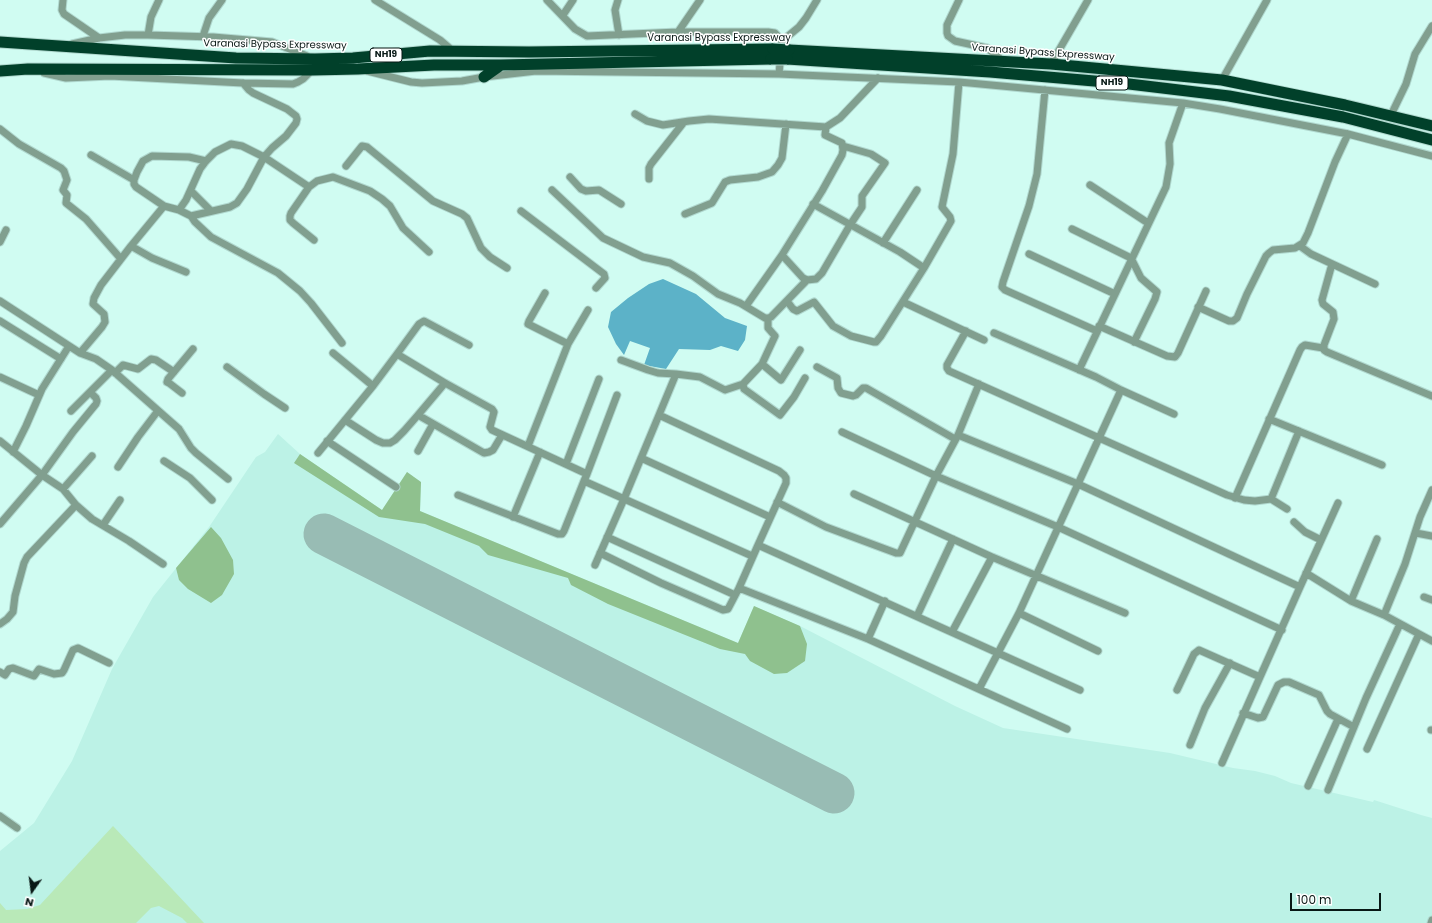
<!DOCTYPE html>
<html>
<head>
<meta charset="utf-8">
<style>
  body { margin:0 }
  #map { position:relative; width:1432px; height:923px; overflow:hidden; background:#d0fcf2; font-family:Poppins,sans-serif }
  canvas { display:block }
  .north { position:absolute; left:12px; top:871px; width:40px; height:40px; -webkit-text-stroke:3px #fff; paint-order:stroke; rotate:194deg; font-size:11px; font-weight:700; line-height:16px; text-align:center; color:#081815 }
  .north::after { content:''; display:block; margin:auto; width:14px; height:18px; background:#081815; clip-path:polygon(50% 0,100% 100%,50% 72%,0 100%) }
  .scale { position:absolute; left:1290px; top:893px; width:91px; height:18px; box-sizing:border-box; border:2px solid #081815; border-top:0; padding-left:5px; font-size:12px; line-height:14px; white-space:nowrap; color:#081815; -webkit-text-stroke:3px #fff; paint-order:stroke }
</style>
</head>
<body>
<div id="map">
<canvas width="1432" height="923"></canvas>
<div class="north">N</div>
<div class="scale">100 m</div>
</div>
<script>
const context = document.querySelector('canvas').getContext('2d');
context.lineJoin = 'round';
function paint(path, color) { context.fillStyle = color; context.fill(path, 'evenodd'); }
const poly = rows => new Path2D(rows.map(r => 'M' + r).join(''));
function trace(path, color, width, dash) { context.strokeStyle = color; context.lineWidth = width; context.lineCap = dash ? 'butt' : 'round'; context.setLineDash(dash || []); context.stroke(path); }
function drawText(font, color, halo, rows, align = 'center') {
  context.font = font + ' Poppins,sans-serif'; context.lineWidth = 3; context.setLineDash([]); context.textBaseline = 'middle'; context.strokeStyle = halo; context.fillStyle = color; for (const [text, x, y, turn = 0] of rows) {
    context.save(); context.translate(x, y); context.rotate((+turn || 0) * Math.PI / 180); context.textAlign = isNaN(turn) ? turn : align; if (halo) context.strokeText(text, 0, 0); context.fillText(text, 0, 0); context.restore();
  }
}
const built = poly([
  [278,434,300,454,382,510,407,472,421,482,420,511,738,643,754,606,800,626,955,706,1003,728,1170,753,1233,768,1255,771,1275,776,1291,783,1373,802,1374,800,1421,815,1432,818,1432,923,0,923,0,851,34,823,72,761,112,669,153,597,209,527,256,457,265,452]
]);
const green = poly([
  [113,826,204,923,187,923,182,918,159,906,151,908,136,923,0,923,0,903,6,910,27,909,40,905]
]);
const forest = poly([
  [300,454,382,510,407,472,421,482,420,511,738,643,754,606,800,626,807,644,805,661,787,673,774,674,750,661,745,654,720,649,608,604,571,585,568,578,488,555,479,546,425,524,379,517,294,463],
  [211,527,221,538,233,560,234,574,222,595,211,603,188,589,179,580,176,568]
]);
const water = poly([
  [663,279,696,294,725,318,747,326,745,340,738,351,721,346,710,350,679,349,666,369,644,365,650,348,630,341,624,355,616,344,608,327,611,312,628,298,649,284]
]);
const runway = poly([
  [324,534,834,793]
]);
const minor = poly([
  [63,0,62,10,64,14,99,38],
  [375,0,440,40,454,52],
  [547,0,575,29,587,36,678,32,768,32,775,33,782,41,779,74],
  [618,0,615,10,619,35],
  [959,0,947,25,947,33,948,36,955,41,987,48,1003,61],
  [563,15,573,0],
  [678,32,700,0],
  [148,35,151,17,159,0],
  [203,36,209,18,222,0],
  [782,41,799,27,806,18,817,0],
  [72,44,99,38,125,35,148,35,213,37,272,42,307,56],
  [1051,64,1088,0],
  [367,71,411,82,422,83,462,81,484,77,536,71,779,74,959,82,1183,103,1220,109,1348,134,1432,156],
  [44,73,66,78,110,76,243,83,293,84,298,82,303,79,312,70],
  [1222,80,1267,0],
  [1045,90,1037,174,1029,206,1003,282,1002,287,1005,290,1097,331],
  [635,114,647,121,663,125,689,121,709,119,826,127],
  [1391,115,1406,84,1415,54,1432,26],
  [0,129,19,144,61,168,64,171,67,180,63,190,67,195,66,203,86,219,121,259],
  [91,155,134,180],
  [206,161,189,157,152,156,143,161,137,172,134,180,134,184,136,187,164,206,179,210,191,216,195,222,211,237,278,273,300,291,311,303,342,343],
  [346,166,362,146,367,147,433,201,462,214,467,218,481,248,490,257,507,268],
  [570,177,581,189,586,191,599,190,621,204],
  [649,179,649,168,651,164,684,122],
  [1090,185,1148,223],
  [552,190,603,238,643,257,670,263,693,276,718,294,740,303,765,318,768,318,771,317,807,280],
  [191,191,211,211],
  [179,210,186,200,200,169,206,161,215,152,231,144,242,146,264,157,309,187],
  [521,211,604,274,605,278,596,288],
  [685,214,712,203,725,182,730,180,758,177,772,172,778,165,782,158,786,124],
  [191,216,230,207,237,203,247,189,264,157,272,148,286,136,296,123,297,119,296,116,287,109,253,93,249,90,243,83],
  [1072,229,1131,258,1141,278,1157,292,1155,299,1134,342],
  [314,240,293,223,290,220,290,216,291,213,309,187,317,181,333,177,370,191,382,199,390,206,403,228,429,252],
  [0,242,6,230],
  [883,243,917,190],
  [131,246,152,258,186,272],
  [1300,246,1311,254,1375,284],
  [1029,254,1115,294],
  [782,255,803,278,807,280,816,279,822,273,850,225,862,207,862,196,885,163,871,154,843,146],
  [1332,264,1322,300,1323,304,1333,312,1334,319,1324,345,1324,350,1327,352,1432,396],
  [924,268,951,221,950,217,942,207,953,154,959,82],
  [545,293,529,321,528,324,568,344],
  [0,301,80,353,96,359,112,370,179,429,191,448,196,453,228,479],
  [787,301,793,309,797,311,814,302,833,326,851,336,874,342,876,342,881,336,924,268,900,252,813,204],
  [903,302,984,340],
  [746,306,782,255,822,191,842,155,843,150,842,143,825,135,826,127,840,118,878,78],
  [1198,307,1229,321,1233,321,1237,318,1247,294,1266,256,1269,253,1273,250,1295,248,1303,243,1308,233,1335,162,1348,134],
  [768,318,768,328,775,336,762,364,743,384,744,389,780,415,794,397,805,378],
  [0,321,61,359],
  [1099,326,1167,356,1175,357,1178,353,1206,291],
  [966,331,947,365,947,368,949,371,1227,495,1244,500,1255,501,1271,499,1287,509],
  [80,353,102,327,105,322,104,314,93,304,94,298,101,285,131,246,164,206],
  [333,353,373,386],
  [397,354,419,324,424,321,469,345],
  [621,360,648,370,658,373,676,374],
  [762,364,781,380,800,350],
  [227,367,264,394,285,408],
  [817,367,837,378,838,388,841,393,853,396,856,395,863,388,866,388,955,439],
  [1079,370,1166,187,1170,164,1169,143,1183,103],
  [115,373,123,365,138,369,151,359,156,360,174,372],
  [0,377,39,395],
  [445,383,418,415,484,453,489,452,493,450,502,435],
  [1121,390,1174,414],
  [182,393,169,383,167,382,168,379,193,349],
  [71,411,112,370],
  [659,415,676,374,700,377,725,390,743,384],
  [1269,419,1382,465],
  [345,420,376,440,383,443,390,443,395,440,404,431,418,415],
  [842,432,936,476,1058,527,1282,630],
  [958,435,979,384],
  [0,441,42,475,63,489,76,505,92,519,129,541,163,564],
  [327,441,396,487],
  [528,446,568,344,588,310],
  [418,451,433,424],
  [13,452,26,426,42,389,69,346],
  [318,453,373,386,397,354,445,383,492,409,494,412,490,427,492,430,587,474,584,481,752,556],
  [641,458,770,517],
  [164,461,190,478,212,500],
  [566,464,599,379],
  [118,467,138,437,157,412],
  [587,474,617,395],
  [63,489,92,456],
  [1432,490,1420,517,1405,564,1384,615,1432,641],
  [854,494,992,557],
  [458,495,558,534,562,534,564,531,584,481],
  [1235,498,1300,350,1302,347,1305,345,1323,348],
  [1271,499,1299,431],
  [777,502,826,527,896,553,900,553,936,476,958,435,1078,484,1300,587,1260,677,1199,650,1194,654,1177,690],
  [513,517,540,452],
  [1294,522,1305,532,1321,540],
  [0,524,42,475,73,432,96,404,97,401,96,398,90,392],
  [103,525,120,500],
  [1416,533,1432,536],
  [607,537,735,595],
  [600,553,661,583,723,610,728,609,739,588],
  [595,565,624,499,659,415,779,471,784,475,786,478,786,483,758,545],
  [1306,573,1351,601,1384,615],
  [1300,587,1338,503],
  [1424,597,1432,600],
  [1351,601,1377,539],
  [1019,613,1098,651],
  [917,616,953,539],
  [0,624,7,619,13,612,15,596,24,563,27,557,76,505],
  [952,632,992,557,1125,613],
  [868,639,885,601],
  [0,672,5,675,9,669,13,668,34,676,39,669,54,674,62,673,64,670,73,650,78,648,109,663],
  [979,689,1019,613,1121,390,1096,377,994,333],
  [1243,713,1258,718,1263,717,1278,685,1284,682,1289,682,1319,695,1327,711,1330,714,1354,727],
  [1067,729,868,639,739,588,758,545,1080,690],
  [1431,730,1432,730],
  [1190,745,1205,708,1230,663],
  [1367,749,1419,634],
  [1222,763,1260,677],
  [1308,786,1338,719],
  [1328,790,1366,698,1400,624],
  [0,816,17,828],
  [1431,923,1432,920]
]);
const highway = poly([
  [0,42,236,58,315,59,353,58,430,51,529,52,773,49],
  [789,50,1051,64,1222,80,1345,105,1432,126],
  [787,59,990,72,1129,84,1229,96,1343,117,1432,140],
  [0,71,28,69,312,70,358,69,434,65,501,65,771,59],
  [484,77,501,65]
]);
const highwayBridge = poly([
  [773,49,789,50],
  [771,59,787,59]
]);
const shields = [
  [386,55,32],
  [1112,83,32]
];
const shieldNames = [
  ["NH19",386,55],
  ["NH19",1112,83]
];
const streetNames = [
  ["Varanasi Bypass Expressway",719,38],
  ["Varanasi Bypass Expressway",275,45,1],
  ["Varanasi Bypass Expressway",1043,53,4]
];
paint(built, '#bcf2e6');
paint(green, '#b9e9b8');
paint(forest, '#8fc18e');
paint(water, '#5cb2c8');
trace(runway, '#98bcb4', 41);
trace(minor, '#b0d8cf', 9);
trace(highway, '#b0d8cf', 13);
trace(minor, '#819f8f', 7);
trace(highway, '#01402a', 11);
trace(highwayBridge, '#b0d8cf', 13, []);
trace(highwayBridge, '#01402a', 11);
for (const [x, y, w] of shields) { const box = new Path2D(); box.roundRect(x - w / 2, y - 7, w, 14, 3); context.fillStyle = '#fff'; context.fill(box); trace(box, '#081815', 1); }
drawText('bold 9px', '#081815', null, shieldNames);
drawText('10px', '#081815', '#fff', streetNames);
</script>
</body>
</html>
